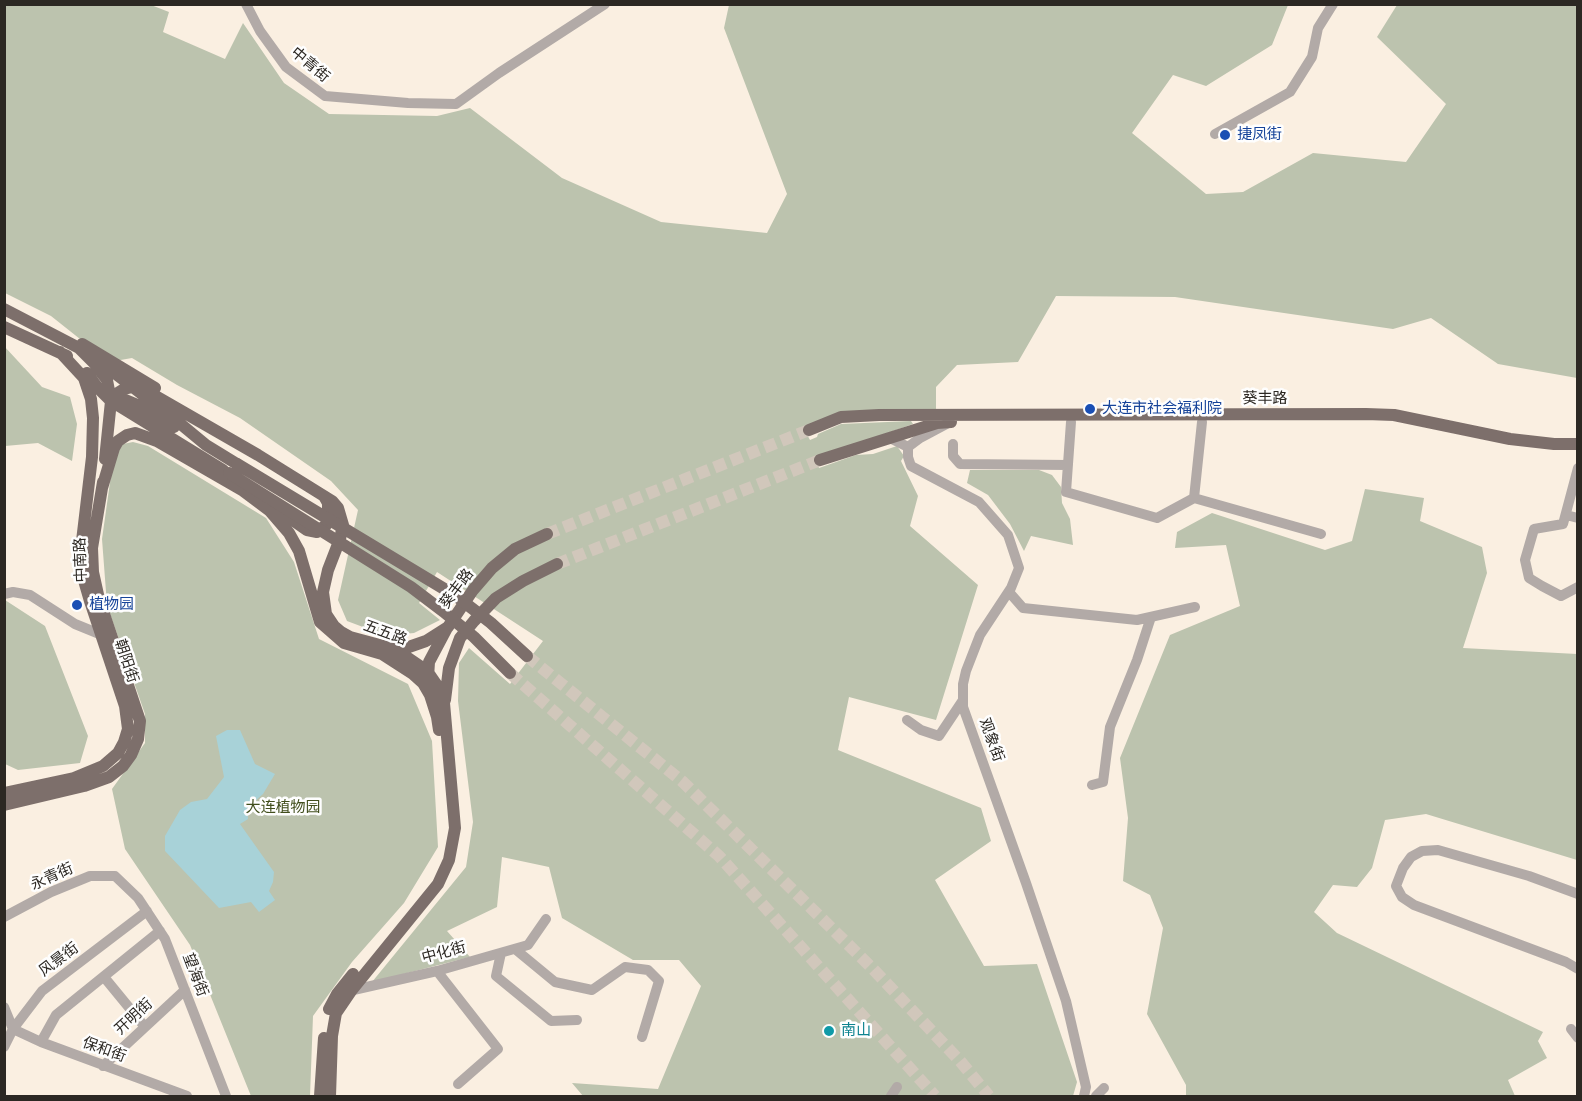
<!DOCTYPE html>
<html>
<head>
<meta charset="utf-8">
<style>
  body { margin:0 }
  #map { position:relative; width:1582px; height:1101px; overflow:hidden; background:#faefe1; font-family:Arial,sans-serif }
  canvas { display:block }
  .frame { position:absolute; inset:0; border:6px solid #2c2823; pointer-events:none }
</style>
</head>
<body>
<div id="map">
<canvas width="1582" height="1101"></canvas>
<div class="frame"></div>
</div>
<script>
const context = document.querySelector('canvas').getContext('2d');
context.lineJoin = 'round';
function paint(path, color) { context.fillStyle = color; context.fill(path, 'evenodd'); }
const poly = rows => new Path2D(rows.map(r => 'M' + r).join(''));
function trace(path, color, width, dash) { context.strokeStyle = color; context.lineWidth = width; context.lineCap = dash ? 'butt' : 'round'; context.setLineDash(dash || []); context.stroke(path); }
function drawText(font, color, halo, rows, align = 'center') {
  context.font = font + ' Arial,"Noto Sans SC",sans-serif'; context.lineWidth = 5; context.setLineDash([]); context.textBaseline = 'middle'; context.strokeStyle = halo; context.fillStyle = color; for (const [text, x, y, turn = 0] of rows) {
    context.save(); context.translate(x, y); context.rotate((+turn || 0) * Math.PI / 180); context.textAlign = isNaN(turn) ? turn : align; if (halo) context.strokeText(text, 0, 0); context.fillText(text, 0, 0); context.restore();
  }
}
const green = poly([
  [4,5,151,5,169,12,163,32,225,59,243,23,284,83,329,114,437,116,470,108,562,178,661,222,767,233,787,194,724,28,729,5,1288,5,1272,45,1206,86,1173,75,1132,133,1206,194,1243,192,1313,153,1406,162,1446,104,1377,37,1397,5,1577,5,1577,378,1498,364,1431,318,1393,329,1175,297,1056,296,1018,362,957,365,936,387,936,409,843,413,804,429,810,440,817,437,818,434,841,424,911,421,913,424,816,458,819,468,856,455,873,454,897,446,904,456,901,461,918,496,910,526,978,585,936,720,849,697,838,750,981,808,991,841,935,880,984,966,1037,964,1077,1082,1073,1096,583,1096,572,1083,658,1089,701,986,679,960,633,960,562,918,549,867,502,857,497,907,447,931,470,957,372,982,466,867,473,822,458,701,459,663,469,648,510,684,543,641,437,572,419,603,440,620,414,633,394,635,371,630,347,621,338,600,358,510,331,481,240,418,177,385,132,358,109,362,51,316,5,293],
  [4,346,42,387,70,397,77,424,72,461,38,443,5,446],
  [133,442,148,446,266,518,294,562,319,639,408,684,432,741,438,847,404,903,352,962,313,1016,310,1096,251,1096,190,945,125,849,112,789,145,743,145,714,107,605,102,539,113,461,116,452,123,444],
  [970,470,1039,470,1052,475,1061,487,1062,503,1070,519,1073,545,1031,536,1024,551,1010,524,988,495,967,483],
  [1365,489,1424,498,1420,521,1482,547,1487,573,1463,648,1577,654,1577,860,1426,814,1385,820,1372,868,1357,887,1333,885,1314,912,1337,933,1543,1032,1538,1041,1547,1058,1508,1080,1515,1096,1186,1096,1186,1085,1147,1014,1163,928,1150,895,1123,881,1128,818,1120,758,1170,635,1240,606,1226,545,1175,548,1177,532,1212,513,1325,550,1352,541],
  [5,600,45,626,88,736,80,763,18,770,5,764]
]);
const water = poly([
  [227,730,240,730,255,764,275,774,263,794,247,808,248,819,240,824,274,872,273,882,269,891,275,900,259,912,251,902,219,908,165,851,165,836,180,810,191,802,207,799,224,777,216,736]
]);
const majorTunnel = poly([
  [547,534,809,430],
  [557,564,820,460],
  [527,656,683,782,872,968,960,1061,989,1096],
  [510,673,719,856,935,1096]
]);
const minor = poly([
  [246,4,260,31,286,67,325,96,408,103,456,104,499,73,605,4],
  [1215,134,1290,92,1312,57,1318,28,1333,4],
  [1071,422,1066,492,1157,518,1194,498,1202,422],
  [890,438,908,447,920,438,950,422],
  [953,444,953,456,960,464,1068,465],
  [908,447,908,457,911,466,979,502,1008,535,1019,568,1011,588,980,635,966,671,963,684,963,707,1026,883,1066,1001,1086,1087,1084,1096],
  [1578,468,1563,524,1534,529,1525,560,1529,578,1542,586,1561,596,1578,587],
  [1194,498,1321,534],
  [1566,515,1578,518],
  [1009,592,1023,608,1137,620,1195,607],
  [4,594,13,592,30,595,75,624,102,635],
  [907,720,921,730,939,736,963,700],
  [1092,785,1103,782,1110,727,1137,660,1151,617],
  [1578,894,1529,876,1438,850,1422,851,1411,857,1403,868,1396,886,1402,897,1414,905,1566,962,1578,969],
  [4,917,51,892,90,876,115,876,138,898,165,939,226,1096],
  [515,949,555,982,592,990,625,967,648,970,659,981,642,1037],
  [501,953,496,976,551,1021,577,1020],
  [437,971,498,1049,458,1084],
  [104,977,145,1027],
  [349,991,437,971,528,945,546,919],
  [4,1007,13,1029,41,1042,187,1096],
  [1571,1029,1578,1038],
  [41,1042,56,1015,160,931],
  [4,1047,13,1029,42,991,147,911],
  [103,1066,185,990],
  [891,1096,897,1087],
  [1096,1096,1104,1088]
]);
const major = poly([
  [4,309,79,348,95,364,107,380,111,401,105,459],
  [4,327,67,356],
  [82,344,155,388],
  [103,364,177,421,206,445,237,464],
  [87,373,97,387,111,401,223,470],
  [115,400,123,399,135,404,174,427],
  [111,401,116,394,124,389,132,387,145,390,258,455,332,501,338,508,343,525,340,539,328,570,323,592,326,614,334,626,341,632,350,637,387,647,405,656,427,671,438,687,444,703,455,828,449,860,438,884,351,991,336,1013,332,1036,330,1096],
  [809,430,841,417,879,415,1366,414,1394,415,1510,439,1554,444,1578,444],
  [820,460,937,423,951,422],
  [102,488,114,448,118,441,127,435,135,433,157,441,242,490,270,511,289,533,299,551,320,622,344,643,382,654,413,674,423,683,430,695,437,717,439,730],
  [277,509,307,530,317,532,326,525,328,518,328,503,324,496],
  [392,648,403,649,426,641,448,627,473,590,492,568,515,549,547,534],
  [428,678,429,662,447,628],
  [445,700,449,668,460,638,474,621,496,598,523,581,557,564],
  [4,793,74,778,103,766,118,753,124,742,128,729,125,706,90,601,83,577,81,560,82,541,92,457,93,418,91,399,84,378,60,352],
  [4,805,84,786,109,777,123,766,131,755,138,739,140,721,99,599,93,572,92,548,103,482],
  [329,1009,337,994,353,974],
  [320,1096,324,1038]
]);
const majorBridge = poly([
  [237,464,456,596,491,623,527,656],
  [229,473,411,587,444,612,474,637,510,673]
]);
const markers = [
  [1225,135,6,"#1a4fb4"],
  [1090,409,6,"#1a4fb4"],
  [77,605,6,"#1a4fb4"],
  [829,1031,6,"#0f9aa8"]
];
const streetNames = [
  ["中青街",310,65,40],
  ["葵丰路",1265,399],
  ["中南路",81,560,-92],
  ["葵丰路",457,589,-53],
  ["五五路",385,633,20],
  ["朝阳街",126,661,72],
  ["观象街",991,740,70],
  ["永青街",52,877,-24],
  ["中化街",444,953,-15],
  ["风景街",59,960,-37],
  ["望海街",195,975,69],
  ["开明街",134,1017,-43],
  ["保和街",104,1050,20]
];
const transitNames = [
  ["捷凤街",1237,135],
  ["大连市社会福利院",1102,409],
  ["植物园",89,605]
];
const parkNames = [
  ["大连植物园",283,808]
];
const cultureNames = [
  ["南山",841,1031]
];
paint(green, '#bcc3ae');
paint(water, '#a8d2d8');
trace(majorTunnel, '#d1c7bb', 12, [12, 6]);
trace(minor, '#b2aaa7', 10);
trace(major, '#7d6f6b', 12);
trace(majorBridge, '#7d6f6b', 12);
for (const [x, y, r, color] of markers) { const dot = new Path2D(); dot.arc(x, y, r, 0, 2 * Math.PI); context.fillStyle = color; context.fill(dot); trace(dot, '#fefefe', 2); }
drawText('15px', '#2c2823', '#fefefe', streetNames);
drawText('15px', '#164399', '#fefefe', transitNames, 'left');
drawText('15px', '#414e1c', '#fefefe', parkNames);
drawText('15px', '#0d838f', '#fefefe', cultureNames, 'left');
</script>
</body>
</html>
